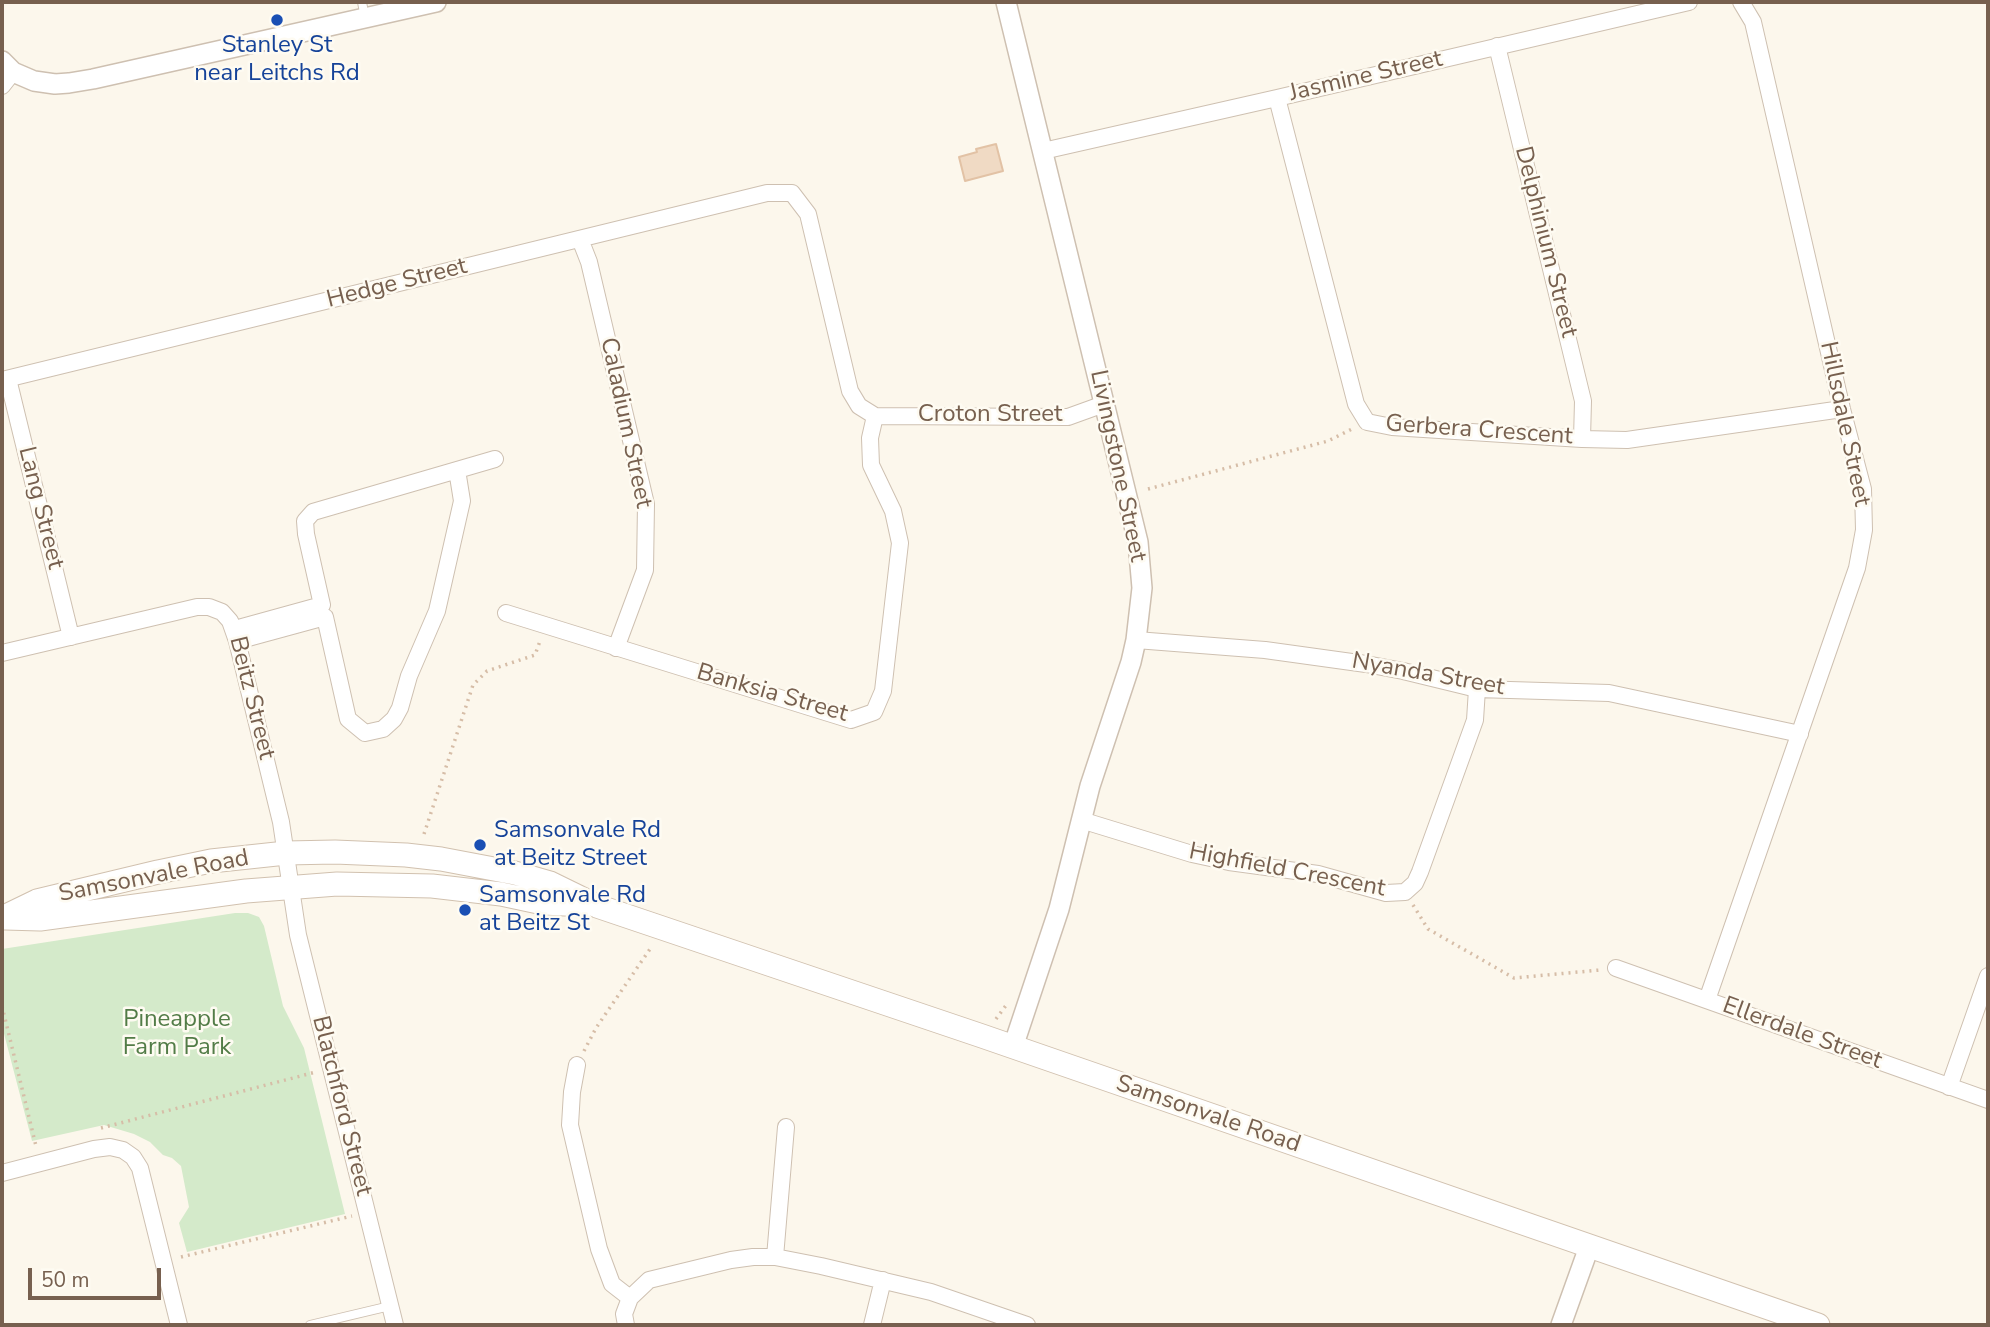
<!DOCTYPE html>
<html>
<head>
<meta charset="utf-8">
<style>
  body { margin:0 }
  #map { position:relative; width:1990px; height:1327px; overflow:hidden; background:#fcf7ec; font-family:"Nunito Sans",sans-serif }
  canvas { display:block }
  .frame { position:absolute; inset:0; border:4px solid #77604f; pointer-events:none }
  .scale { position:absolute; left:28px; top:1268px; width:133px; height:32px; box-sizing:border-box; border:4px solid #77604f; border-top:0; padding-left:9px; font-size:21px; line-height:24px; white-space:nowrap; color:#77604f; -webkit-text-stroke:5px #fefbf2; paint-order:stroke }
</style>
</head>
<body>
<div id="map">
<canvas width="1990" height="1327"></canvas>
<div class="frame"></div>
<div class="scale">50 m</div>
</div>
<script>
const context = document.querySelector('canvas').getContext('2d');
context.lineJoin = 'round';
function paint(path, color) { context.fillStyle = color; context.fill(path, 'evenodd'); }
const poly = rows => new Path2D(rows.map(r => 'M' + r).join(''));
function trace(path, color, width, dash) { context.strokeStyle = color; context.lineWidth = width; context.lineCap = dash ? 'butt' : 'round'; context.setLineDash(dash || []); context.stroke(path); }
function drawText(font, color, halo, rows, align = 'center') {
  context.font = font + ' "Nunito Sans",sans-serif'; context.lineWidth = 5; context.setLineDash([]); context.textBaseline = 'middle'; context.strokeStyle = halo; context.fillStyle = color; for (const [text, x, y, turn = 0] of rows) {
    context.save(); context.translate(x, y); context.rotate((+turn || 0) * Math.PI / 180); context.textAlign = isNaN(turn) ? turn : align; if (halo) context.strokeText(text, 0, 0); context.fillText(text, 0, 0); context.restore();
  }
}
const green = poly([
  [235,913,248,913,259,917,264,926,283,1006,304,1048,345,1214,187,1252,179,1223,189,1207,181,1166,172,1158,163,1155,150,1142,134,1134,104,1125,32,1141,2,1026,2,949]
]);
const building = poly([
  [996,144,1003,171,965,181,959,157,977,152,976,149,996,144]
]);
const path = poly([
  [1148,489,1328,441,1352,429],
  [424,834,473,685,487,671,535,655,540,641],
  [1413,905,1428,929,1514,978,1600,970],
  [2,1006,36,1146],
  [996,1019,1007,1004],
  [584,1051,596,1028,650,949],
  [101,1128,316,1072],
  [181,1257,352,1216]
]);
const service = poly([
  [362,2,365,18],
  [310,1325,390,1306]
]);
const minor = poly([
  [1497,46,1583,401,1582,439],
  [2,86,13,72],
  [1277,98,1356,404,1367,422,1392,427,1582,439,1627,440,1842,409],
  [1043,151,1277,98,1689,2],
  [580,239,589,262,646,504,645,570,616,648],
  [8,379,71,637],
  [2,380,767,193,792,193,808,214,850,391,859,406,875,416,1068,417,1104,404],
  [506,613,851,720,874,712,883,691,900,543,893,511,871,465,870,438,875,416],
  [235,629,322,605,306,534,305,521,313,512,495,459],
  [1136,640,1265,650,1366,664,1403,671,1477,689,1609,693,1800,734],
  [237,641,325,617,348,719,365,733,383,729,394,719,400,708,409,676,437,611,462,501,457,470],
  [2,653,197,607,209,607,222,612,230,621,237,641,281,822,298,935,395,1325],
  [1081,820,1192,854,1229,862,1318,874,1386,893,1405,892,1415,883,1420,872,1475,720,1477,689],
  [1616,968,1988,1100],
  [1707,1000,1857,568,1864,530,1863,489,1842,409,1753,22,1741,2],
  [577,1065,572,1092,570,1125,599,1249,612,1284,630,1298],
  [1949,1087,1988,976],
  [2,1173,94,1149,110,1147,123,1150,133,1157,140,1168,179,1325],
  [775,1257,786,1127],
  [626,1325,624,1314,630,1298,649,1280,731,1260,753,1257,775,1257,821,1266,931,1292,1027,1325],
  [872,1325,883,1280]
]);
const tertiary = poly([
  [1006,2,1138,542,1142,588,1136,640,1131,662,1090,786,1059,909,1013,1047],
  [2,61,13,72,34,81,55,84,69,83,93,79,436,2],
  [1561,1325,1589,1247]
]);
const secondary = poly([
  [2,918,37,901,158,872,211,861,286,853,335,852,406,855,441,859,515,873,550,883,597,906,982,1036,1818,1325],
  [5,918,40,919,246,891,337,884,432,886,501,894,543,903,586,905]
]);
const markers = [
  [277,20,7,"#1a4fb4"],
  [480,845,7,"#1a4fb4"],
  [465,910,7,"#1a4fb4"]
];
const transitNames = [
  ["Stanley St",277,46,"center"],
  ["near Leitchs Rd",277,74,"center"],
  ["Samsonvale Rd",494,831],
  ["at Beitz Street",494,859],
  ["Samsonvale Rd",479,896],
  ["at Beitz St",479,924]
];
const streetNames = [
  ["Jasmine Street",1366,77,-13],
  ["Delphinium Street",1545,242,76],
  ["Hedge Street",397,284,-14],
  ["Croton Street",990,415],
  ["Caladium Street",625,423,78],
  ["Hillsdale Street",1844,424,78],
  ["Gerbera Crescent",1479,431,4],
  ["Livingstone Street",1117,466,78],
  ["Lang Street",40,508,76],
  ["Nyanda Street",1428,675,10],
  ["Banksia Street",772,694,16],
  ["Beitz Street",251,698,76],
  ["Highfield Crescent",1287,871,11],
  ["Samsonvale Road",154,877,-11],
  ["Ellerdale Street",1802,1034,20],
  ["Blatchford Street",341,1106,76],
  ["Samsonvale Road",1208,1115,19]
];
const parkNames = [
  ["Pineapple",177,1020],
  ["Farm Park",177,1048]
];
paint(green, '#d4eaca');
paint(building, '#f0dac4');
trace(building, '#e2c2a5', 2);
trace(service, '#cec0b1', 10);
trace(minor, '#cec0b1', 18);
trace(tertiary, '#cec0b1', 22);
trace(secondary, '#d1c1af', 25);
trace(path, '#d6bda7', 3.5, [2, 5]);
trace(service, '#fff', 8);
trace(minor, '#fff', 16);
trace(tertiary, '#fff', 19);
trace(secondary, '#fff', 23);
for (const [x, y, r, color] of markers) { const dot = new Path2D(); dot.arc(x, y, r, 0, 2 * Math.PI); context.fillStyle = color; context.fill(dot); trace(dot, '#fefbf2', 2.5); }
drawText('24px', '#164399', '#fefbf2', transitNames, 'left');
drawText('24px', '#77604f', '#fefbf2', streetNames);
drawText('24px', '#527c47', '#fefbf2', parkNames);
</script>
</body>
</html>
